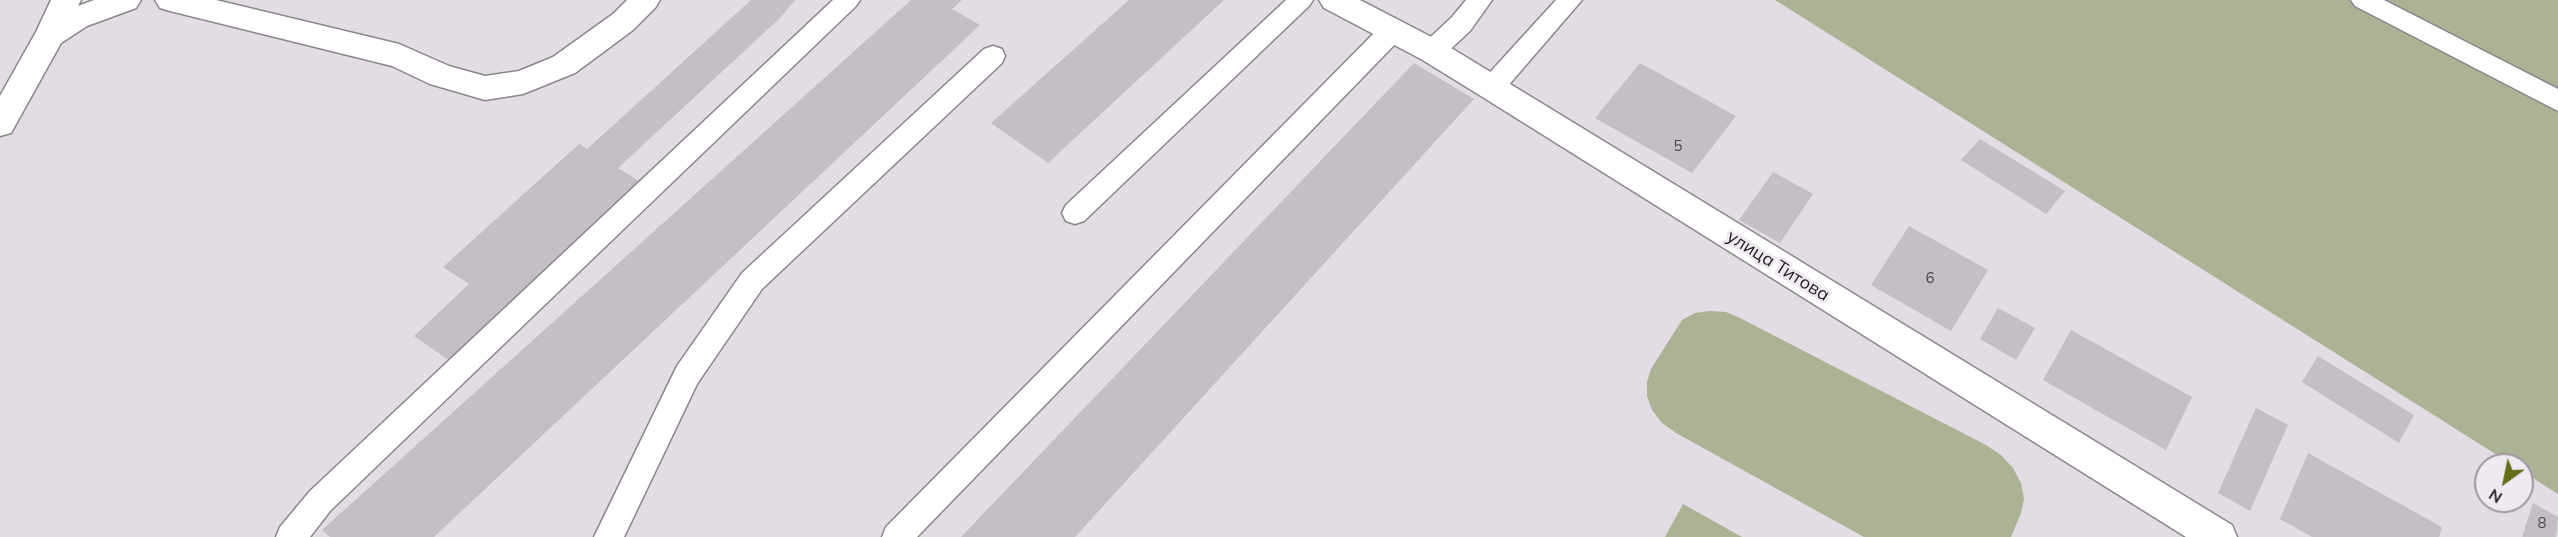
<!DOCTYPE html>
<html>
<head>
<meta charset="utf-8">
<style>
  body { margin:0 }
  #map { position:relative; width:2558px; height:537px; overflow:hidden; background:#e3dce4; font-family:Mulish,sans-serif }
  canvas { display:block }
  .north { position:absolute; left:2474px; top:453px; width:60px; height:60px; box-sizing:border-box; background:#f0e9f1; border:2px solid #9e989e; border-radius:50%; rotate:213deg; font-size:16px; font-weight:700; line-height:24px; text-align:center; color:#221f22 }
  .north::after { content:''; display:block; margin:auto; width:21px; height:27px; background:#636e18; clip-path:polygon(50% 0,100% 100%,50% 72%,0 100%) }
</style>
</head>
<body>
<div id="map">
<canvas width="2558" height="537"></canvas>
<div class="north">N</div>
</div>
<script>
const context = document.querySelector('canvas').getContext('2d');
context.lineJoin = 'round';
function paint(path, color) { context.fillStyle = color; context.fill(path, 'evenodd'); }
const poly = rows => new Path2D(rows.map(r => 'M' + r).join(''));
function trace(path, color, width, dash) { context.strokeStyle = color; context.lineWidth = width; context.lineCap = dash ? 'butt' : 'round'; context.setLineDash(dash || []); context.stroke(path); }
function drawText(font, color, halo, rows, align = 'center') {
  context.font = font + ' Mulish,sans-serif'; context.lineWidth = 6; context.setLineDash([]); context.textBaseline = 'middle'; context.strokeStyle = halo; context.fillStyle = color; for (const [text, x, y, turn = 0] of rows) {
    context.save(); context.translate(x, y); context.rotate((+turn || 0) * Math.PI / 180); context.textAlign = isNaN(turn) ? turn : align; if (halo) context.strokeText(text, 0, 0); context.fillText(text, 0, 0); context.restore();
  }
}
const green = poly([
  [1775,0,2558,0,2558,494,2522,471,2522,465,2513,465],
  [1710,311,1726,312,1740,318,1986,445,2001,455,2013,468,2021,483,2024,499,2021,513,2011,537,1864,537,1676,433,1662,423,1652,410,1647,396,1647,382,1651,369,1682,320,1695,313],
  [1683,504,1742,537,1665,537]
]);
const building = poly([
  [751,0,795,0,780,18,618,168,639,181,450,361,414,336,469,284,443,267,579,144,587,149],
  [911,0,962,0,952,9,980,25,434,537,330,537,322,530],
  [1129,0,1224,0,1048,163,991,123],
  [1414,63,1474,99,1075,537,961,537],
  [1640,63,1736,116,1692,173,1595,118],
  [1980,139,2065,191,2046,214,1961,160],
  [1773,172,1813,194,1780,243,1739,220],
  [1909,226,1988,270,1951,331,1871,285],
  [1998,308,2035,328,2016,360,1980,339],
  [2071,330,2192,397,2166,450,2043,380],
  [2318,356,2414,415,2399,443,2302,382],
  [2256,408,2288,425,2250,511,2218,493],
  [2308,453,2442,527,2439,537,2312,537,2280,519],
  [2533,503,2558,517,2556,537,2522,537]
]);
const lane = poly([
  [833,0,860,0,856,6,330,511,310,537,276,537,280,527,310,491,833,0],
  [1286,0,1313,0,1309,6,1084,221,1075,224,1066,221,1062,213,1066,205,1286,0],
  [1466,0,1492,0,1470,31,1441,58,1432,61,1423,58,1420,51,1423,44,1452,17,1466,0],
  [1556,0,1582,0,1501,94,1492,97,1483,94,1480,87,1483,80,1556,0],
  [2351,0,2384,0,2558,89,2558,111,2355,6,2351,0],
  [1392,22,1401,24,1404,31,1401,38,917,537,882,537,886,527,1383,24,1392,22],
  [993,46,1002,49,1005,56,1002,63,762,289,697,384,624,537,594,537,677,366,742,273,984,49,993,46]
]);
const street = poly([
  [51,0,81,0,78,6,94,0,141,0,136,8,87,26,61,43,11,133,0,136,0,96,36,32,51,0],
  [155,0,216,0,399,44,449,66,485,76,519,71,553,57,613,14,627,0,660,0,655,8,633,30,575,73,523,94,485,100,430,84,392,66,170,11,160,8,155,0],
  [1319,0,1360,0,1443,43,2232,525,2237,537,2186,537,1481,96,1421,59,1324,8,1319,0]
]);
const numberNames = [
  ["5",1678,146],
  ["6",1930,278],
  ["8",2542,523]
];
const streetNames = [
  ["улица Титова",1778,266,32]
];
paint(green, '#acb294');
paint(building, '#c5bec6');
trace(lane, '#8b858c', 3);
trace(street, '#8b858c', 3);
paint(lane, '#fff');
paint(street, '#fff');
drawText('15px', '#4b474b', null, numberNames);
drawText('18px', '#221f22', '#f0e9f1', streetNames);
</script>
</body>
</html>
